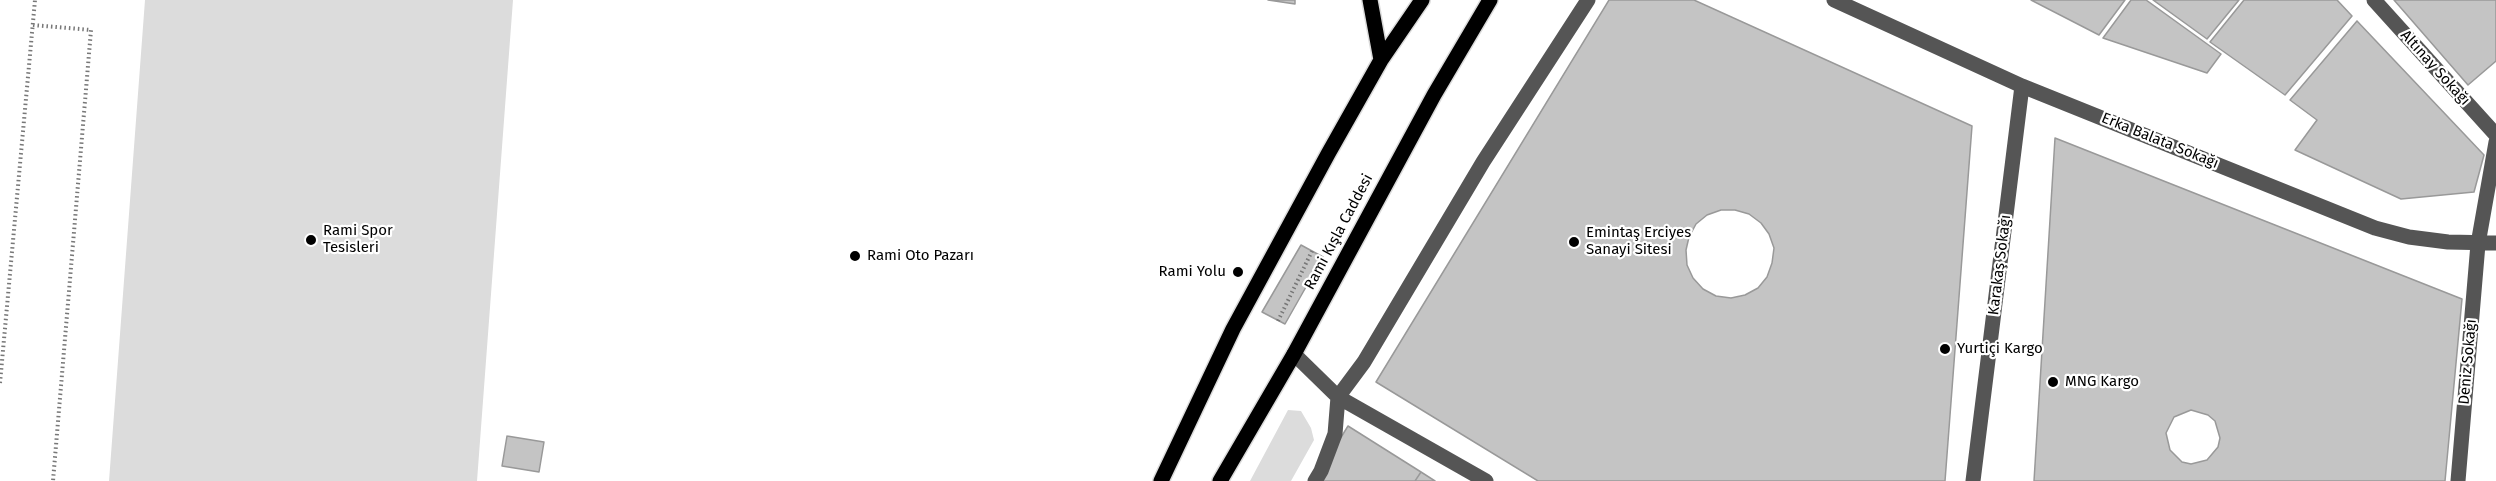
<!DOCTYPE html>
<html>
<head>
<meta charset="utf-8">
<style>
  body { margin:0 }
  canvas { display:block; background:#fff }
</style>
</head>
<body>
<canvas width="2496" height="481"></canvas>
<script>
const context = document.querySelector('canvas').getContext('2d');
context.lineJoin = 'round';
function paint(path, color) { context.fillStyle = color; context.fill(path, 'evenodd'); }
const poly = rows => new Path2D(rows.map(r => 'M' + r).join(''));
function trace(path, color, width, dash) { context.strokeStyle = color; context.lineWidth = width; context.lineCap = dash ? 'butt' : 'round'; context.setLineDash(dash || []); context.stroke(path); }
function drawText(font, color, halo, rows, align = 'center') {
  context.font = font + ' "Fira Sans",sans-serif'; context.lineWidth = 4.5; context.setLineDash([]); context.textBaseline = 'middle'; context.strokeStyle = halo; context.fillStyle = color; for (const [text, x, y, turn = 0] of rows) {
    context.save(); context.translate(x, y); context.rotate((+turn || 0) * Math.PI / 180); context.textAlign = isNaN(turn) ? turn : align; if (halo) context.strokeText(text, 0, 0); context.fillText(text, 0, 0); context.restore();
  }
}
const green = poly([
  [145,0,513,0,477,481,109,481],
  [1288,410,1301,411,1311,428,1314,440,1291,481,1250,481]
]);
const building = poly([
  [1268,0,1295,0,1295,4,1268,0],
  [1609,0,1694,0,1972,126,1945,481,1538,481,1376,382,1609,0],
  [1721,210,1735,210,1749,214,1761,223,1769,234,1774,248,1772,263,1767,277,1758,288,1745,295,1731,298,1716,296,1703,289,1693,278,1687,265,1686,250,1689,237,1696,224,1707,215,1721,210],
  [2031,0,2125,0,2099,35,2031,0],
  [2131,0,2146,0,2221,54,2207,73,2103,38,2131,0],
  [2153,0,2239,0,2207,39,2153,0],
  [2244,0,2337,0,2352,16,2285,95,2210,42,2244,0],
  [2394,0,2496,0,2496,61,2468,85,2394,0],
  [2357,21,2484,155,2474,192,2401,199,2295,150,2317,120,2290,100,2357,21],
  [2055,138,2462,299,2445,481,2034,481,2055,138],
  [2191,410,2208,415,2215,421,2220,438,2218,447,2207,460,2191,464,2182,462,2170,450,2166,433,2174,417,2191,410],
  [1301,245,1323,257,1285,324,1262,312,1301,245],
  [1348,426,1421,472,1415,481,1314,481,1348,426],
  [507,436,544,442,539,472,502,466,507,436],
  [1421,472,1435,481,1415,481,1421,472]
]);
const path = poly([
  [33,25,91,30,53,481],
  [1278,321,1312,251],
  [0,383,35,0]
]);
const minor = poly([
  [1834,0,2022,86,2375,228,2409,237,2448,242,2496,243],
  [2374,0,2496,135],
  [1294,354,1338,397,1335,434,1321,471,1315,481],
  [1486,481,1338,397,1364,362,1483,162,1588,0],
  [1973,481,2022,86],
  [2458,481,2478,244,2496,142]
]);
const major = poly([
  [1370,0,1381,60],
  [1161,481,1233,329,1328,154,1381,60,1422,0],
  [1220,481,1294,354,1434,95,1490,0]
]);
const markers = [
  [311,240,6,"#000"],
  [1574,242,6,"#000"],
  [855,256,6,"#000"],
  [1238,272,6,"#000"],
  [1945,349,6,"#000"],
  [2053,382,6,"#000"]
];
const streetNames = [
  ["Altınay Sokağı",2435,68,48],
  ["Erka Balata Sokağı",2160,141,22],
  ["Rami Kışla Caddesi",1339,232,-62],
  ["Karakaş Sokağı",2000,265,-83],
  ["Deniz Sokağı",2468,362,-85]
];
const poiNames = [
  ["Rami Spor",323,231],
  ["Tesisleri",323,248],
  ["Emintaş Erciyes",1586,233],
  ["Sanayi Sitesi",1586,250],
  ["Rami Oto Pazarı",867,256],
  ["Rami Yolu",1226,272,"right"],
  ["Yurtiçi Kargo",1957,349],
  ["MNG Kargo",2065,382]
];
paint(green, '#dcdcdc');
paint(building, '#c4c4c4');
trace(building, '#999', 1.5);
trace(major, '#dbdbdb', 18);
trace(path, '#777', 4, [1.5, 3]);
trace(minor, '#555', 15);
trace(major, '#000', 15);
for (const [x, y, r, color] of markers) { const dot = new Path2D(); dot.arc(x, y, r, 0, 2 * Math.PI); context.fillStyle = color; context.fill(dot); trace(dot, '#fff', 2); }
drawText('15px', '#000', '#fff', streetNames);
drawText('15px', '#000', '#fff', poiNames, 'left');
</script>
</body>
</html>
